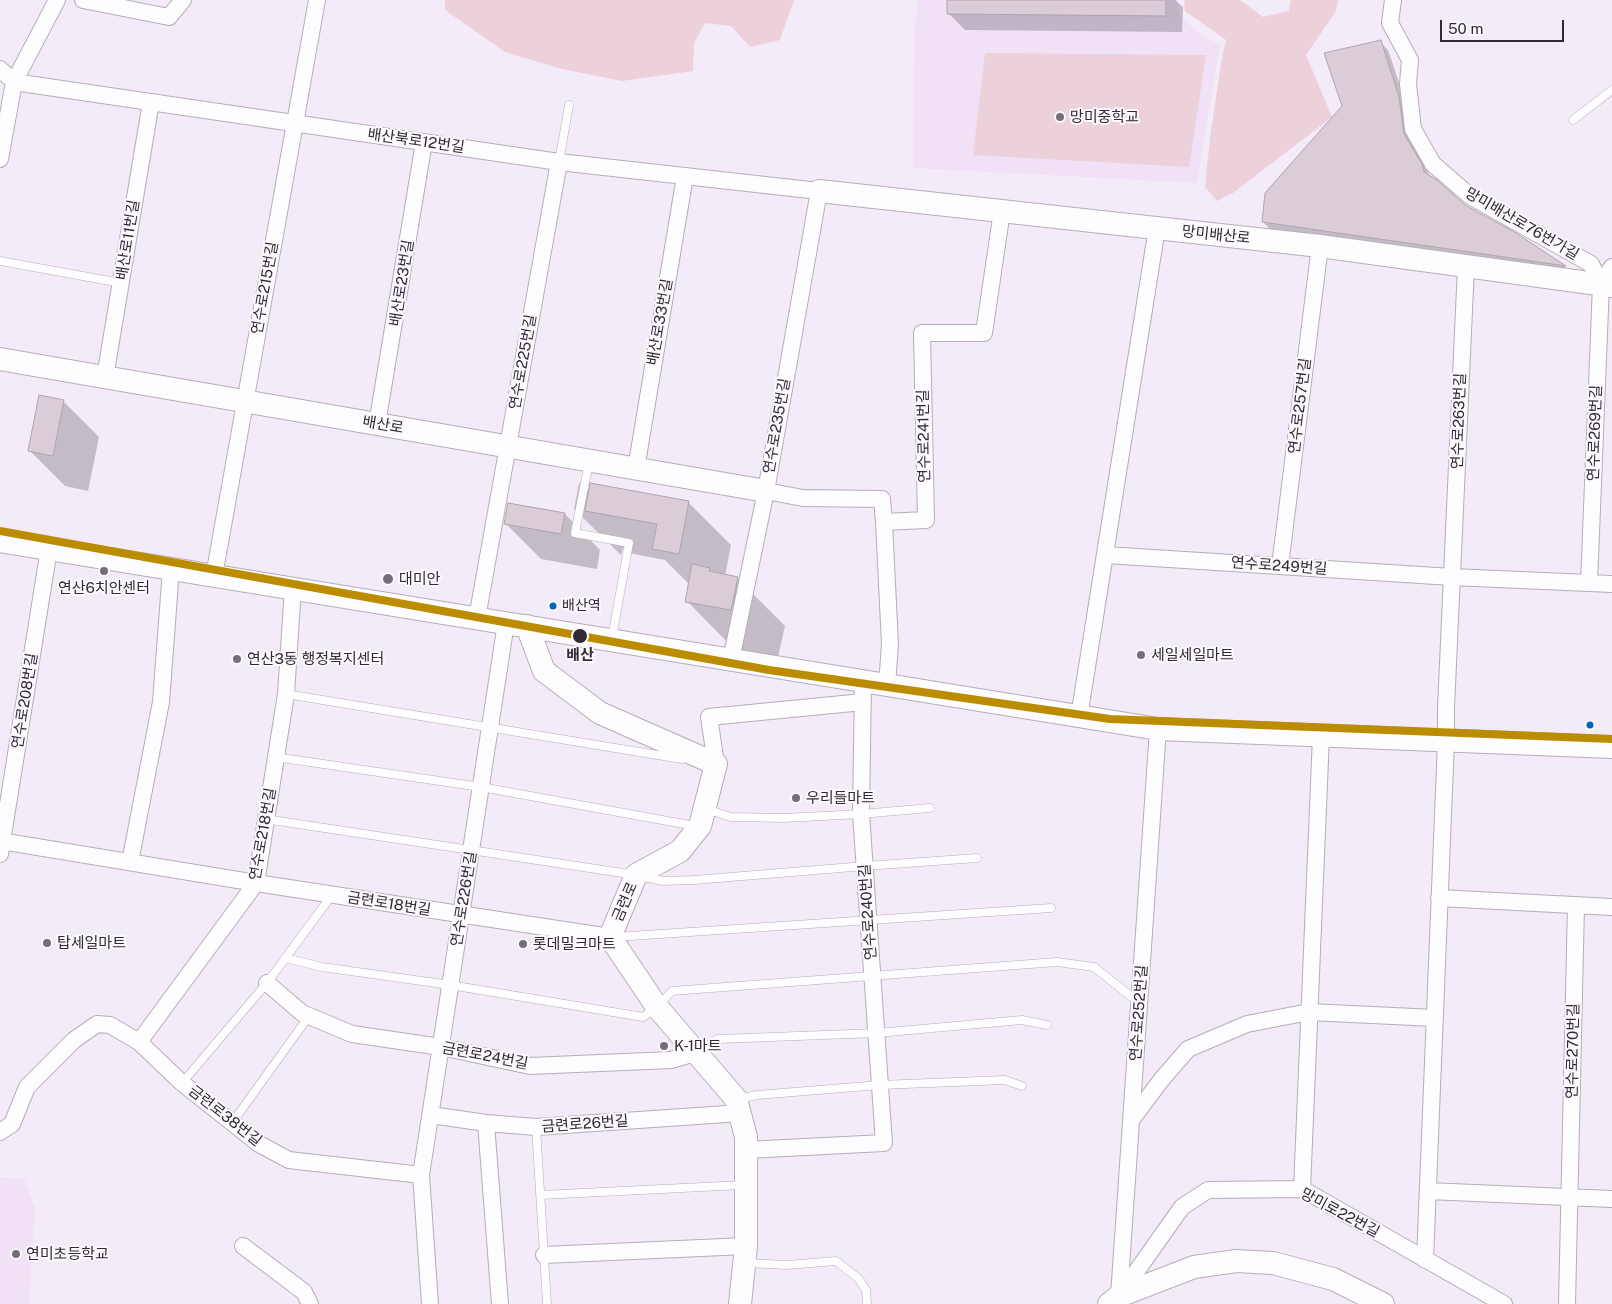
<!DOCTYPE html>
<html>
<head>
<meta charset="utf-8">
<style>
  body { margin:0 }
  #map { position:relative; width:1612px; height:1304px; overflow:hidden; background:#f4ebf8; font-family:"Public Sans",sans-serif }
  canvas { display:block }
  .scale { position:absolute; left:1440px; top:20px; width:124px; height:22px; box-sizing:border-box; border:2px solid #312a34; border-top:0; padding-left:6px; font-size:15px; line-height:18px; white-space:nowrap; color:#312a34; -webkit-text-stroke:4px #fcf8fd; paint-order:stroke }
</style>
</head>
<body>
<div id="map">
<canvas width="1612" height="1304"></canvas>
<div class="scale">50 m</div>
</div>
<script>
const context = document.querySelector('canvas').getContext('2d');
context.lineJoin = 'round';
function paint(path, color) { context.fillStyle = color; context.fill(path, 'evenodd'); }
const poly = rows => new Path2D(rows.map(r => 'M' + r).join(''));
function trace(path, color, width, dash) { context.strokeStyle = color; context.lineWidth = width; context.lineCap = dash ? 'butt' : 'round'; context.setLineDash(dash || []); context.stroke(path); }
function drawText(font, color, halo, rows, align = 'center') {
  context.font = font + ' "Public Sans","Noto Sans KR",sans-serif'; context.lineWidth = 4; context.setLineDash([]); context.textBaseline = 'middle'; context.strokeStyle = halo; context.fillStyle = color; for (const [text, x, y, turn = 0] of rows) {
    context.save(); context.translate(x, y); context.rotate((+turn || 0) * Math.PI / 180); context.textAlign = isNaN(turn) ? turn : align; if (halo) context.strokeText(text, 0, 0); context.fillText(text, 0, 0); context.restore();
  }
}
const built = poly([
  [918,0,1178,0,1179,15,1203,37,1220,44,1197,183,913,168,914,34],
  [0,1177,24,1179,35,1208,29,1304,0,1304]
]);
const green = poly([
  [445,0,794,0,780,40,750,47,731,26,705,23,694,43,693,71,622,81,562,69,505,52,445,10],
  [1184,0,1240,0,1263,17,1289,11,1291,0,1338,0,1336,11,1306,55,1332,117,1233,193,1217,201,1205,187,1210,138,1221,63,1226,40,1185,11],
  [985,53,1206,55,1189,167,973,155]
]);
const shadow = poly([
  [948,0,1175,0,1183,7,1182,32,965,30,948,13],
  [1380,42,1388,50,1407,106,1412,143,1431,178,1464,206,1516,235,1565,267,1571,273,1271,230,1263,222,1344,106],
  [63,401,99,437,88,491,65,486,30,451],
  [579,483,590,494,688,502,731,545,725,576,737,578,785,626,778,657,734,649,687,601,690,585,665,560,629,553,623,547,621,555,574,509],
  [565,514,600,550,597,569,541,559,505,523]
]);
const building = poly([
  [947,0,1166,0,1166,16,947,14,947,0],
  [1381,40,1399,97,1404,134,1422,164,1424,172,1437,180,1465,205,1516,233,1566,266,1262,222,1265,193,1342,106,1324,53,1381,40],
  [39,395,64,400,53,456,28,451,39,395],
  [590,483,689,501,679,554,652,549,657,524,585,511,590,483],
  [508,503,565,513,561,534,504,524,508,503],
  [692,564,710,568,709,571,738,577,731,610,685,602,692,564]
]);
const lane = poly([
  [1573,120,1612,90],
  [559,162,569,105],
  [0,261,121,283],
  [589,462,575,533,629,543,612,638],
  [286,694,682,759],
  [275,757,481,787,695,826],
  [706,809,731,817,784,818,861,814,930,808],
  [265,819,636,875,663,881,694,880,865,866,977,858],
  [615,937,1051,908],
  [285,958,322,967,450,985,643,1017,657,1007,672,991,1057,962,1094,967,1138,1002],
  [697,1052,718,1039,877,1033,1022,1020,1047,1025],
  [182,1083,267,983,332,895],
  [738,1099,757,1095,880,1085,1005,1080,1022,1086],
  [232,1123,309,1016],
  [536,1127,547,1304],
  [541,1195,743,1185],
  [746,1263,787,1265,836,1261,858,1278,866,1290,867,1304]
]);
const street = poly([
  [83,0,169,17,183,0],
  [1393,0,1390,23,1410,60,1408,84,1413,129,1433,164,1470,196,1591,264,1601,284],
  [0,69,14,82,559,162,819,191,766,491,731,660],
  [0,159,14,82,57,0],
  [105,377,151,102],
  [377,424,424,142],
  [636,469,685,176],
  [766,491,803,498,882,499,884,522],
  [1106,555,1452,577,1612,584],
  [1280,566,1320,246],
  [214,576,317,0],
  [1589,583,1601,284,1612,267],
  [477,618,559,162],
  [887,685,890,645,884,522,926,520,922,333,984,333,1002,211],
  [1079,717,1157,228],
  [716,764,709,717,863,702],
  [0,841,256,883,610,937],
  [0,854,49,549],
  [130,862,161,702,171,569],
  [1439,898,1612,907],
  [267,983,302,1013,352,1034,441,1047,530,1066,671,1060,695,1053],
  [139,1042,256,883,286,694,293,588],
  [431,1115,486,1123,536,1127,741,1113],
  [1132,1119,1162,1079,1188,1049,1247,1024,1309,1012,1435,1018],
  [486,1123,500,1304],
  [0,1132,12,1124,27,1087,74,1040,97,1024,110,1025,139,1042,182,1083,259,1144,289,1160,421,1175,430,1304],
  [746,1150,884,1143,861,814,863,681],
  [421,1175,506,623],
  [1302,1189,1321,736],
  [1428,1191,1612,1199],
  [243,1246,304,1292,310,1304],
  [544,1255,746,1246],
  [1425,1260,1446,741,1446,708,1466,266],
  [1119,1296,1158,729],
  [1119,1296,1182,1207,1208,1190,1302,1189,1504,1304],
  [1567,1304,1576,905]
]);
const secondary = poly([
  [819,191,1320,246,1612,286],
  [0,359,766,491],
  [0,541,1158,729,1612,747],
  [527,626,544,671,600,713,716,764,700,826,680,851,636,875,610,937,657,1007,736,1099,746,1137,746,1246,740,1304],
  [1109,1304,1119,1296,1194,1267,1236,1261,1273,1263,1333,1279,1383,1304]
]);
const metro1 = poly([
  [0,531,769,670,1110,719,1612,739]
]);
const markers = [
  [1060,117,5,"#756e79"],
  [104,571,5,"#756e79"],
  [388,579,6,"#756e79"],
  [553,606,4.5,"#0065bd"],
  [580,636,8,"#312a34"],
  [1141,655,5,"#756e79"],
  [237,659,5,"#756e79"],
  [1590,725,4.5,"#0065bd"],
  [796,798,5,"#756e79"],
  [47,943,5,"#756e79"],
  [523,944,5,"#756e79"],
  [664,1046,5,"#756e79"],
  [16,1254,5,"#756e79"]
];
const busNames = [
  ["배산역",562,606]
];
const poiNames = [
  ["망미중학교",1070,117],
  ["대미안",399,579],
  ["연산6치안센터",104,588,"center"],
  ["세일세일마트",1151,655],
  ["연산3동 행정복지센터",247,659],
  ["우리들마트",806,798],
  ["탑세일마트",57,943],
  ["롯데밀크마트",533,944],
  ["K-1마트",674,1046],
  ["연미초등학교",26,1254]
];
const streetNames = [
  ["배산북로12번길",416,141,8],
  ["망미배산로76번가길",1522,224,30],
  ["망미배산로",1216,235,6],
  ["배산로11번길",128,240,-81],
  ["배산로23번길",402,283,-81],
  ["연수로215번길",265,288,-80],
  ["배산로33번길",660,322,-80],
  ["연수로225번길",523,362,-80],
  ["연수로257번길",1300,406,-83],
  ["연수로263번길",1459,421,-88],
  ["배산로",383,425,10],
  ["연수로235번길",777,426,-80],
  ["연수로269번길",1595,433,-88],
  ["연수로241번길",924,436,-91],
  ["연수로249번길",1279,566,4],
  ["연수로208번길",25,701,-81],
  ["연수로218번길",263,834,-80],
  ["연수로226번길",464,899,-81],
  ["금련로",625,902,-67],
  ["금련로18번길",389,904,9],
  ["연수로240번길",868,912,-94],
  ["연수로252번길",1139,1013,-86],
  ["연수로270번길",1573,1051,-89],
  ["금련로24번길",485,1056,11],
  ["금련로38번길",225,1116,38],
  ["금련로26번길",585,1124,-4],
  ["망미로22번길",1340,1213,28]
];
const stopNames = [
  ["배산",580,655]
];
paint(built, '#f1e1f7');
paint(green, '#ecd0da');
paint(shadow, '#0003');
paint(building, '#dacdd8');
trace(building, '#ada4ad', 1);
trace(lane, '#b5adb8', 9);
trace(street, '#b5adb8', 18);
trace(secondary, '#b5adb8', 24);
trace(lane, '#fdfcfe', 8);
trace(street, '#fdfcfe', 16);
trace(secondary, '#fdfcfe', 22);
trace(metro1, '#bb8c00', 8);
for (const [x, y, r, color] of markers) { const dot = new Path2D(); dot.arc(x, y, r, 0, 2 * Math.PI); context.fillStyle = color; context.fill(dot); trace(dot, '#fcf8fd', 2); }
drawText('14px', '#312a34', '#fcf8fd', busNames, 'left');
drawText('15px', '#312a34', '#fcf8fd', poiNames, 'left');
drawText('15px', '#312a34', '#fcf8fd', streetNames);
drawText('bold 15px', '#312a34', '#fcf8fd', stopNames);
</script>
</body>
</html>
